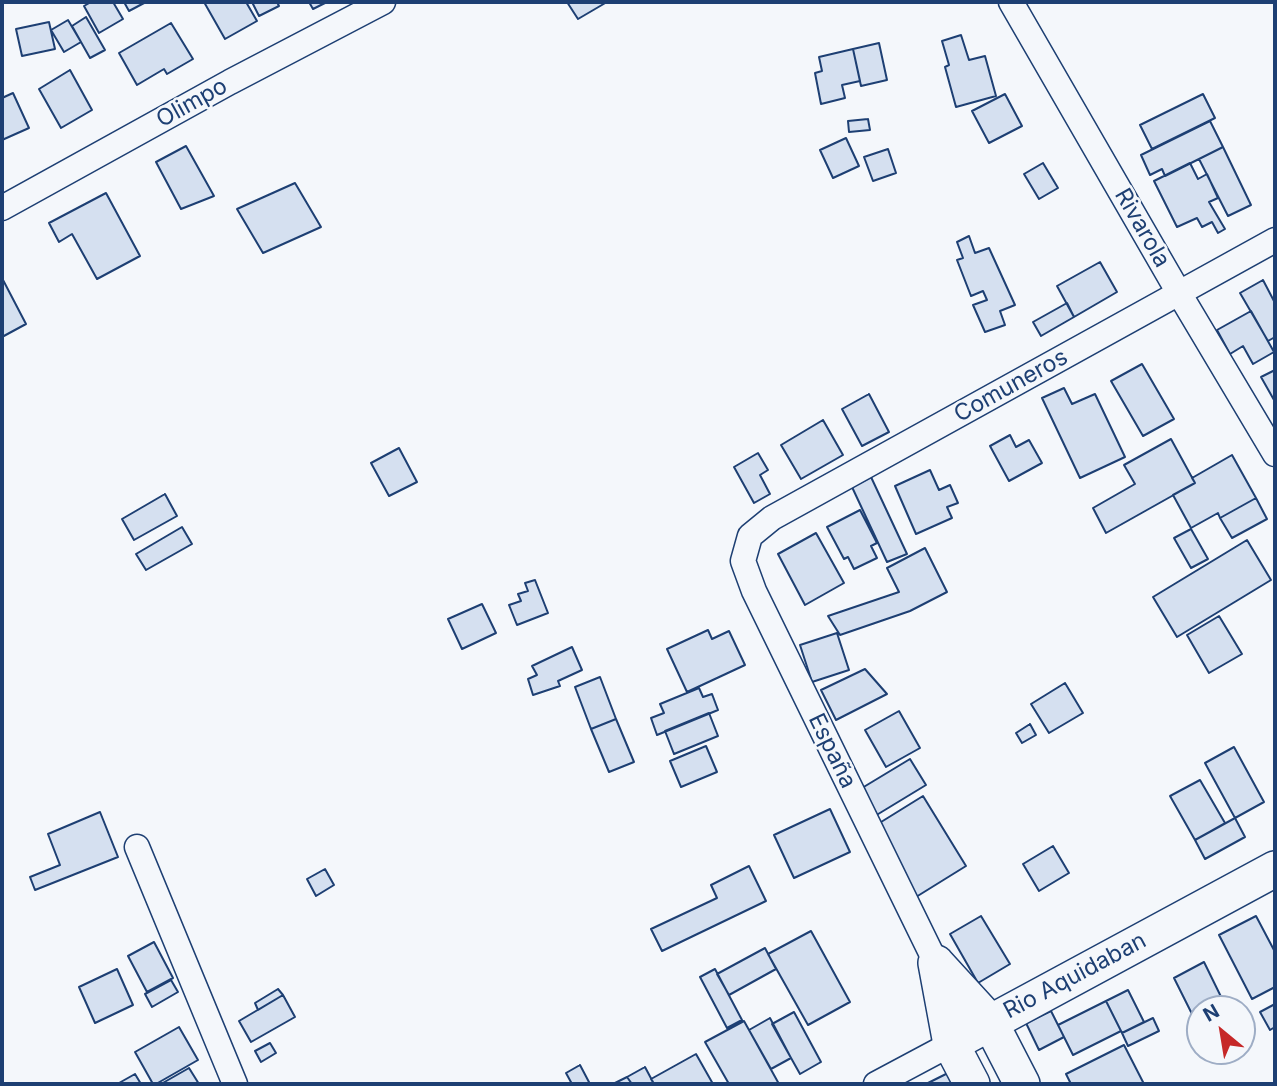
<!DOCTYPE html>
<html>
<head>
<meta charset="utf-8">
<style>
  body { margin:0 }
  #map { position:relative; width:1277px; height:1086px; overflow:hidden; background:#f4f7fb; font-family:Inter,sans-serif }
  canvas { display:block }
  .frame { position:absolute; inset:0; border:4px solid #1d3f73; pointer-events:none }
  .north { position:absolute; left:1186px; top:995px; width:70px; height:70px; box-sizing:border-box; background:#f4f7fb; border:2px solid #9eadc5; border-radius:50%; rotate:330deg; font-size:19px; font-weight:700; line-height:28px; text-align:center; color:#1d3f73 }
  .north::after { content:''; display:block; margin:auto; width:24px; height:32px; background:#c62828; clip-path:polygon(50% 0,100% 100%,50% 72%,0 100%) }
</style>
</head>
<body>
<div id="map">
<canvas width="1277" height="1086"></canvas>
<div class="frame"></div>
<div class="north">N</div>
</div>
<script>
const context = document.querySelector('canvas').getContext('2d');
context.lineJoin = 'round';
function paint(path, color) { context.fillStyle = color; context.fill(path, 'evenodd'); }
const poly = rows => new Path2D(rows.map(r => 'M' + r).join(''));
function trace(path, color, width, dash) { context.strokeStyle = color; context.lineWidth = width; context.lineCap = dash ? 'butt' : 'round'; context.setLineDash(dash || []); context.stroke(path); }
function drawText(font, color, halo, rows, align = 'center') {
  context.font = font + ' Inter,sans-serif'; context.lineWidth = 5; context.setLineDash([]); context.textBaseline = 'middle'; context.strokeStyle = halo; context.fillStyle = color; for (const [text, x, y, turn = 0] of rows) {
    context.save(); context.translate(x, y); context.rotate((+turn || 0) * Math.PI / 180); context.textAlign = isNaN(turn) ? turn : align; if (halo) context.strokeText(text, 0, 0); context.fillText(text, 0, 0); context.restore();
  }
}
const building = poly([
  [91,2,113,2,123,19,99,33,84,6,91,2],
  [124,2,146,2,129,11,124,2],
  [204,2,246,2,257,21,225,39,204,2],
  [252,2,277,2,279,6,259,16,252,2],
  [309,2,327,2,313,9,309,2],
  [567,2,607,2,578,19,567,2],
  [86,17,105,50,90,58,72,26,86,17],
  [68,20,81,42,64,52,51,30,68,20],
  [49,22,55,49,22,56,16,29,49,22],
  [171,23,193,59,167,74,164,69,137,85,119,53,171,23],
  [961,35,969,60,985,56,996,96,956,107,945,67,949,65,942,41,961,35],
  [879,43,887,80,861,86,853,49,879,43],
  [853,49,860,81,842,85,845,98,821,104,815,73,822,71,819,57,853,49],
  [70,70,92,110,61,128,39,89,70,70],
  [13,93,29,128,2,140,2,98,13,93],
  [1005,94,1022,126,989,143,972,111,1005,94],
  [1203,94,1215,118,1152,149,1140,125,1203,94],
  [868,119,870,130,849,132,848,121,868,119],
  [1210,121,1223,147,1165,176,1162,169,1150,175,1141,155,1210,121],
  [846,138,859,166,833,178,820,150,846,138],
  [186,146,214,196,181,209,156,162,186,146],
  [1223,147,1251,205,1228,216,1199,159,1223,147],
  [888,149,896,173,873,181,864,157,888,149],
  [1043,163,1058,188,1039,199,1024,174,1043,163],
  [1190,163,1198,179,1207,174,1218,198,1209,202,1225,229,1218,233,1212,222,1202,227,1197,218,1177,227,1154,181,1190,163],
  [295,183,321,227,263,253,237,209,295,183],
  [106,193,140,256,97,279,72,234,59,242,49,223,106,193],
  [969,236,975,253,989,248,1015,305,1000,311,1005,325,985,332,973,305,987,300,983,291,971,296,957,260,963,258,957,242,969,236],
  [1100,262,1117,292,1074,317,1057,286,1100,262],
  [2,278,26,324,2,337,2,278],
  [1263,280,1275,303,1275,337,1268,341,1240,293,1263,280],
  [1067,303,1074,317,1041,336,1033,322,1067,303],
  [1251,311,1274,352,1253,364,1243,346,1230,354,1217,330,1251,311],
  [1142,364,1174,419,1143,436,1111,381,1142,364],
  [1275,370,1275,400,1274,400,1261,377,1275,370],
  [1064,388,1072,404,1095,394,1125,457,1080,478,1042,398,1064,388],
  [869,394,889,432,862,446,842,409,869,394],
  [823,420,843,455,801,479,781,445,823,420],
  [1010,435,1016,447,1029,440,1042,463,1009,481,990,446,1010,435],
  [1171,439,1195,483,1106,533,1093,508,1135,484,1124,465,1171,439],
  [399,448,417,482,389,496,371,463,399,448],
  [758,453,768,470,760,475,770,494,754,503,734,467,758,453],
  [1232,455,1256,498,1220,518,1218,513,1191,528,1173,495,1195,483,1192,478,1232,455],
  [930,470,939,490,950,485,958,503,947,507,952,518,916,534,895,486,930,470],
  [871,477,907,554,887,562,852,487,871,477],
  [165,494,177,516,134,540,122,519,165,494],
  [1256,498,1267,519,1232,538,1220,518,1256,498],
  [860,510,877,543,871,546,877,558,854,569,848,557,844,559,827,527,860,510],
  [182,527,192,544,146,570,136,554,182,527],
  [1191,529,1208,559,1191,568,1174,538,1191,529],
  [816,533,844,583,805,605,778,554,816,533],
  [1247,540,1271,580,1177,637,1153,597,1247,540],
  [925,548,947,592,910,611,840,635,828,616,899,592,887,568,925,548],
  [535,580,548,613,517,625,509,605,521,601,518,594,528,591,525,583,535,580],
  [482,604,496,633,462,649,448,619,482,604],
  [1219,616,1242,654,1209,673,1187,635,1219,616],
  [708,630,712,639,729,631,745,665,687,692,667,649,708,630],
  [837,633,849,670,812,682,800,645,837,633],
  [572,647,582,670,558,681,560,686,533,695,528,679,537,675,532,666,572,647],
  [865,669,887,694,836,720,821,690,865,669],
  [600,677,616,719,591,729,575,687,600,677],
  [1065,683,1083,713,1049,733,1031,704,1065,683],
  [699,688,703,697,712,694,718,710,657,735,651,718,664,713,660,704,699,688],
  [899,711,920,748,886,767,865,730,899,711],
  [709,713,718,736,674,754,665,731,709,713],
  [616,719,634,762,609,772,591,729,616,719],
  [1030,724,1036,735,1022,743,1016,733,1030,724],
  [706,746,717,772,681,787,670,761,706,746],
  [1234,747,1264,802,1235,818,1205,763,1234,747],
  [910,759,926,785,870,819,862,788,910,759],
  [1200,780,1225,823,1195,840,1170,796,1200,780],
  [923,796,966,866,916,897,873,827,923,796],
  [830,809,850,852,794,878,774,835,830,809],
  [100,812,118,857,35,890,30,877,60,865,48,834,100,812],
  [1235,818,1245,837,1205,859,1195,840,1235,818],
  [1053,846,1069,873,1039,891,1023,864,1053,846],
  [749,866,766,901,662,951,651,929,717,898,711,885,749,866],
  [325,869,334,885,316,896,307,879,325,869],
  [981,916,1010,964,978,983,950,934,981,916],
  [1256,916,1275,952,1275,987,1252,999,1219,935,1256,916],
  [811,931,850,1002,808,1025,768,954,811,931],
  [154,942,173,978,147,992,128,956,154,942],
  [765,948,776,969,729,995,717,974,765,948],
  [1204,962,1227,1009,1200,1009,1200,1025,1198,1026,1174,978,1204,962],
  [117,969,133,1005,95,1023,79,987,117,969],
  [715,969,742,1020,727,1028,700,977,715,969],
  [171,980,178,992,152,1007,145,994,171,980],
  [278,989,283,995,258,1010,255,1003,278,989],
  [1128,990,1144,1022,1122,1033,1106,1001,1128,990],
  [283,995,295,1017,251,1042,239,1021,283,995],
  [1106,1001,1121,1031,1073,1055,1058,1025,1106,1001],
  [1275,1004,1275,1027,1270,1030,1260,1012,1275,1004],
  [1051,1011,1064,1037,1039,1050,1026,1023,1051,1011],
  [794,1012,821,1062,800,1074,772,1024,794,1012],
  [770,1018,791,1058,771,1069,749,1030,770,1018],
  [1153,1018,1159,1031,1128,1046,1122,1033,1153,1018],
  [744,1021,779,1084,729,1084,705,1042,744,1021],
  [179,1027,198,1060,156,1084,153,1084,135,1052,179,1027],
  [270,1043,276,1053,261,1062,255,1051,270,1043],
  [1124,1045,1144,1084,1071,1084,1066,1074,1124,1045],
  [696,1054,713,1084,654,1084,651,1079,696,1054],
  [580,1065,590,1084,572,1084,566,1073,580,1065],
  [645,1067,654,1084,632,1084,627,1077,645,1067],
  [189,1068,199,1084,161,1084,189,1068],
  [950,1072,956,1084,926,1084,950,1072],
  [135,1074,141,1084,120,1084,119,1083,135,1074],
  [627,1077,632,1084,613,1084,627,1077]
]);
const street = poly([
  [1011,2,1179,293,1275,454],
  [2,208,230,82,383,2],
  [137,847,235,1084],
  [936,963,754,591,743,561,750,536,772,518,1275,240],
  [876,1084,951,1044]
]);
const secondary = poly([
  [936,963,990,1022,1022,1084],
  [936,963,951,1044,972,1084],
  [951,1044,1275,869]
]);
const streetNames = [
  ["Olimpo",192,103,-29],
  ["Rivarola",1142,228,60],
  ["Comuneros",1011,386,-29],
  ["España",832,751,64],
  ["Rio Aquidaban",1075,976,-28]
];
paint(building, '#d5e0f0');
trace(building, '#1d3f73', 2);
trace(street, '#1d3f73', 27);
trace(secondary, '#1d3f73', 38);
trace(street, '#f4f7fb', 24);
trace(secondary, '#f4f7fb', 35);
drawText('23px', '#1d3f73', '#f4f7fb', streetNames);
</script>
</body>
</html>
